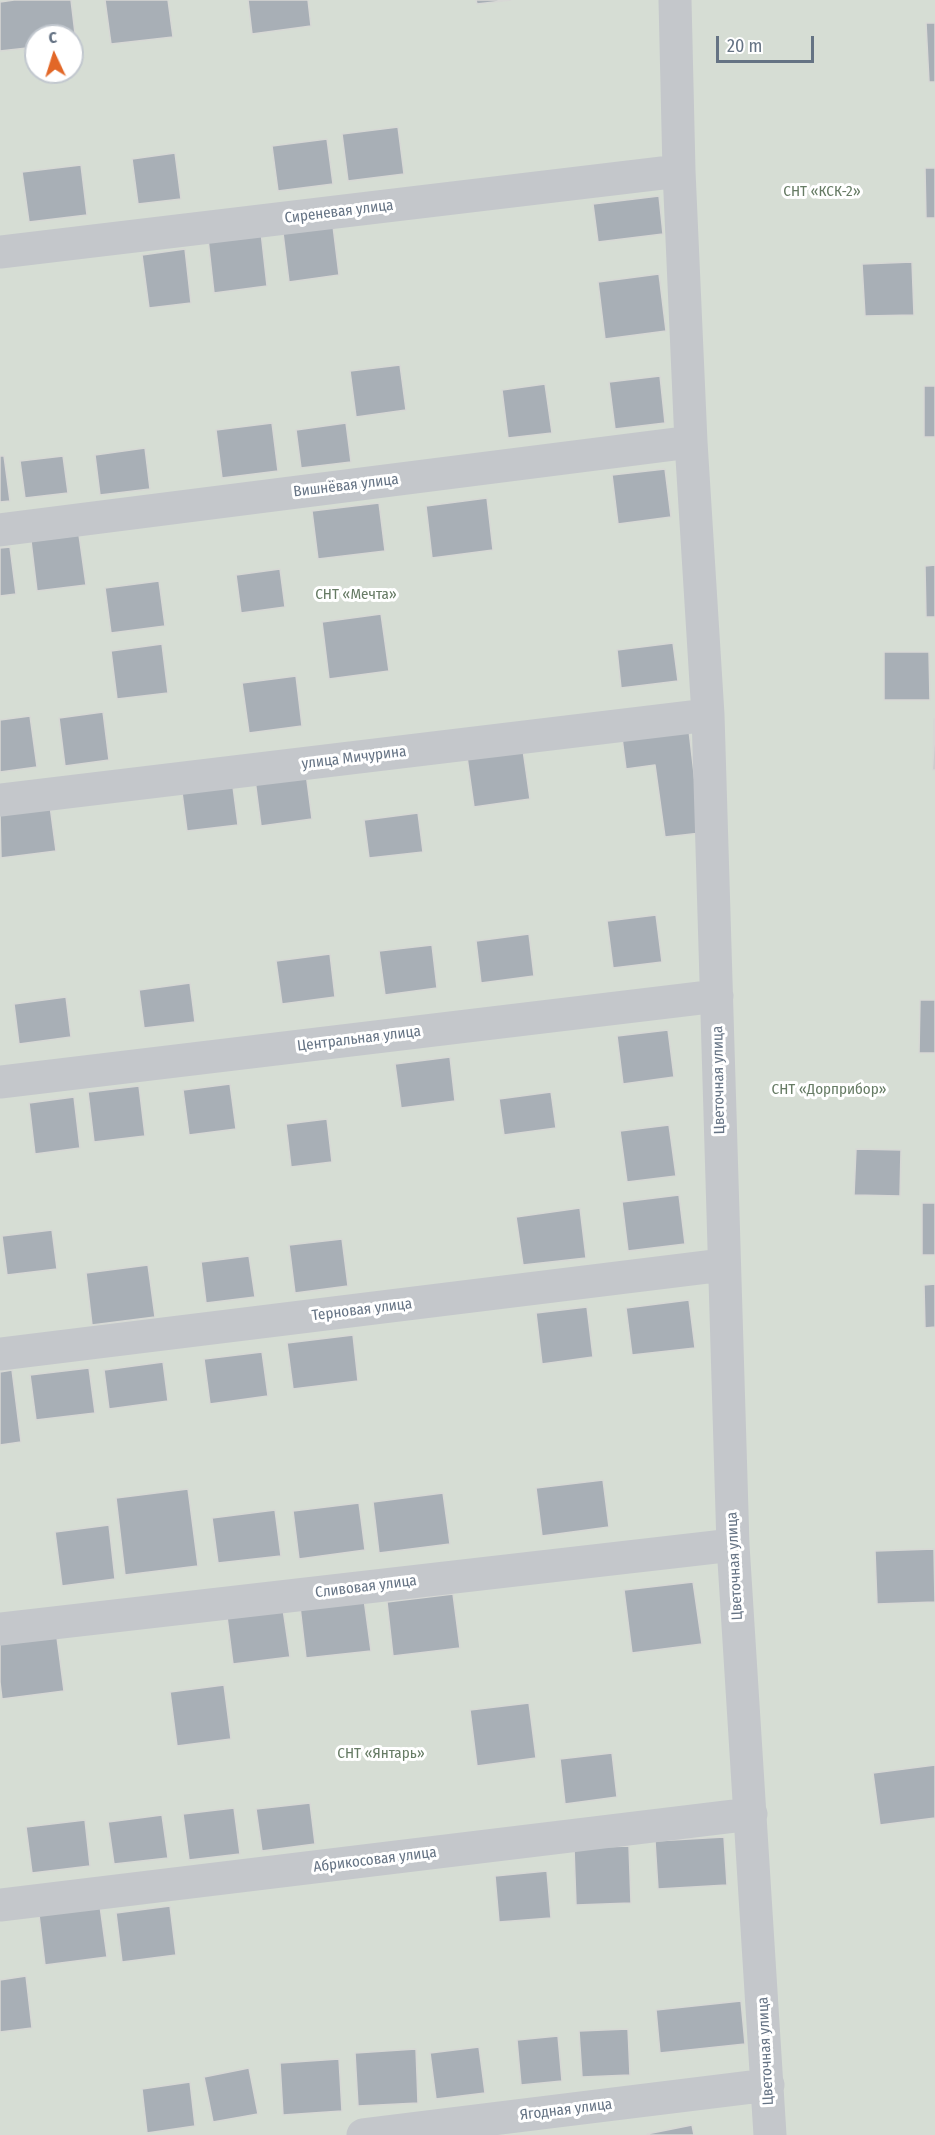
<!DOCTYPE html>
<html>
<head>
<meta charset="utf-8">
<style>
  body { margin:0 }
  #map { position:relative; width:935px; height:2135px; overflow:hidden; background:#f6f6f3; font-family:"Fira Sans Condensed",sans-serif }
  canvas { display:block }
  .north { position:absolute; left:24px; top:24px; width:60px; height:60px; box-sizing:border-box; background:#fff; border:2px solid #c1c7ce; border-radius:50%; rotate:356deg; font-size:16px; font-weight:700; line-height:24px; text-align:center; color:#657384 }
  .north::after { content:''; display:block; margin:auto; width:21px; height:27px; background:#e26727; clip-path:polygon(50% 0,100% 100%,50% 72%,0 100%) }
  .scale { position:absolute; left:716px; top:36px; width:98px; height:27px; box-sizing:border-box; border:3px solid #657384; border-top:0; padding-left:8px; font-size:18px; line-height:21px; white-space:nowrap; color:#657384; -webkit-text-stroke:4px #fff; paint-order:stroke }
</style>
</head>
<body>
<div id="map">
<canvas width="935" height="2135"></canvas>
<div class="north">С</div>
<div class="scale">20 m</div>
</div>
<script>
const context = document.querySelector('canvas').getContext('2d');
context.lineJoin = 'round';
function paint(path, color) { context.fillStyle = color; context.fill(path, 'evenodd'); }
const poly = rows => new Path2D(rows.map(r => 'M' + r).join(''));
function trace(path, color, width, dash) { context.strokeStyle = color; context.lineWidth = width; context.lineCap = dash ? 'butt' : 'round'; context.setLineDash(dash || []); context.stroke(path); }
function drawText(font, color, halo, rows, align = 'center') {
  context.font = font + ' "Fira Sans Condensed",sans-serif'; context.lineWidth = 6; context.setLineDash([]); context.textBaseline = 'middle'; context.strokeStyle = halo; context.fillStyle = color; for (const [text, x, y, turn = 0] of rows) {
    context.save(); context.translate(x, y); context.rotate((+turn || 0) * Math.PI / 180); context.textAlign = isNaN(turn) ? turn : align; if (halo) context.strokeText(text, 0, 0); context.fillText(text, 0, 0); context.restore();
  }
}
const green = poly([
  [0,0,935,0,935,2135,0,2135],
  [36,36,72,36,72,72,36,72]
]);
const building = poly([
  [14,0,71,0,76,42,72,42,72,36,36,36,36,47,0,51,0,2,14,0],
  [105,0,168,0,173,37,111,44,105,0],
  [248,0,308,0,311,26,252,34,248,0],
  [476,0,511,0,477,4,476,0],
  [926,23,935,23,935,82,929,82,926,23],
  [398,127,404,174,348,181,342,134,398,127],
  [327,139,333,184,278,191,272,146,327,139],
  [175,153,181,199,138,204,132,159,175,153],
  [81,165,87,215,29,222,22,172,81,165],
  [925,168,935,168,935,218,926,218,925,168],
  [659,196,663,234,598,242,593,204,659,196],
  [333,226,339,275,289,282,283,233,333,226],
  [261,232,267,286,214,293,208,239,261,232],
  [185,249,191,303,149,308,142,255,185,249],
  [912,262,914,315,865,316,862,264,912,262],
  [659,274,666,331,605,339,598,282,659,274],
  [400,365,406,410,356,417,350,371,400,365],
  [660,376,665,423,615,429,609,382,660,376],
  [545,384,552,433,508,438,502,390,545,384],
  [924,386,935,386,935,437,924,437,924,386],
  [272,423,278,471,222,478,216,430,272,423],
  [346,423,351,462,301,468,296,430,346,423],
  [145,448,150,489,100,495,95,455,145,448],
  [0,456,4,456,10,501,0,502,0,456],
  [63,456,68,493,25,498,20,461,63,456],
  [665,469,671,517,618,524,612,475,665,469],
  [487,498,493,550,432,558,426,506,487,498],
  [379,503,385,551,318,559,312,511,379,503],
  [79,535,86,585,37,591,31,541,79,535],
  [10,547,16,594,0,596,0,548,10,547],
  [935,565,935,617,926,617,925,566,935,565],
  [280,569,285,607,241,613,236,575,280,569],
  [159,581,165,626,111,633,105,588,159,581],
  [381,614,389,671,329,679,322,622,381,614],
  [673,643,678,681,621,688,617,650,673,643],
  [162,644,168,693,117,699,111,651,162,644],
  [884,652,929,652,930,700,884,700,884,652],
  [296,676,302,726,249,733,242,683,296,676],
  [103,712,109,760,65,766,59,718,103,712],
  [30,716,37,767,0,772,0,720,30,716],
  [934,719,935,719,935,770,933,770,934,719],
  [688,722,701,833,665,837,655,765,626,769,621,730,688,722],
  [523,750,530,799,474,807,467,757,523,750],
  [306,773,312,819,261,826,255,780,306,773],
  [232,779,238,825,187,831,181,785,232,779],
  [50,806,56,851,1,858,0,813,50,806],
  [418,813,423,852,369,858,364,820,418,813],
  [656,915,662,962,613,968,607,921,656,915],
  [529,934,534,976,481,983,476,941,529,934],
  [432,945,437,988,385,995,379,951,432,945],
  [330,954,335,997,282,1004,276,961,330,954],
  [190,983,195,1022,144,1028,139,990,190,983],
  [66,997,71,1037,19,1044,14,1004,66,997],
  [920,1000,935,1000,935,1053,919,1053,920,1000],
  [668,1030,674,1077,623,1084,617,1036,668,1030],
  [450,1057,455,1101,401,1108,395,1064,450,1057],
  [230,1084,236,1129,189,1135,183,1090,230,1084],
  [139,1086,145,1136,94,1142,88,1092,139,1086],
  [551,1092,556,1128,504,1135,499,1099,551,1092],
  [74,1097,80,1148,35,1154,29,1103,74,1097],
  [327,1119,332,1162,291,1167,286,1124,327,1119],
  [669,1125,676,1176,627,1182,620,1131,669,1125],
  [856,1149,901,1150,900,1196,854,1195,856,1149],
  [679,1195,685,1244,628,1251,622,1202,679,1195],
  [922,1203,935,1203,935,1255,922,1255,922,1203],
  [580,1208,586,1258,523,1265,516,1217,580,1208],
  [52,1230,57,1269,7,1275,2,1236,52,1230],
  [342,1239,348,1286,295,1293,289,1245,342,1239],
  [249,1256,255,1297,206,1303,201,1262,249,1256],
  [148,1265,155,1317,92,1325,86,1273,148,1265],
  [935,1284,935,1327,925,1328,924,1285,935,1284],
  [689,1300,695,1348,632,1355,626,1308,689,1300],
  [587,1307,593,1357,542,1364,536,1313,587,1307],
  [353,1335,358,1381,293,1389,287,1343,353,1335],
  [262,1352,268,1396,210,1404,204,1359,262,1352],
  [163,1362,168,1401,109,1409,104,1370,163,1362],
  [89,1368,95,1413,36,1420,30,1375,89,1368],
  [12,1370,21,1442,0,1445,0,1372,12,1370],
  [603,1480,609,1527,542,1536,536,1488,603,1480],
  [188,1489,198,1566,125,1575,116,1498,188,1489],
  [443,1493,450,1544,379,1553,373,1502,443,1493],
  [359,1503,365,1550,299,1559,293,1511,359,1503],
  [275,1510,281,1556,218,1563,212,1518,275,1510],
  [109,1525,115,1579,62,1586,55,1532,109,1525],
  [934,1549,935,1602,877,1604,875,1551,934,1549],
  [693,1582,702,1644,632,1653,624,1590,693,1582],
  [453,1594,460,1648,393,1656,387,1602,453,1594],
  [364,1599,371,1651,306,1658,300,1607,364,1599],
  [283,1609,290,1657,233,1664,227,1617,283,1609],
  [56,1630,64,1691,2,1699,0,1682,0,1637,56,1630],
  [224,1685,231,1739,177,1746,170,1692,224,1685],
  [529,1703,536,1758,477,1766,470,1710,529,1703],
  [612,1753,617,1797,565,1804,560,1759,612,1753],
  [935,1765,935,1818,880,1825,873,1773,935,1765],
  [310,1803,315,1844,262,1851,256,1809,310,1803],
  [234,1808,240,1854,189,1860,183,1814,234,1808],
  [162,1815,168,1858,114,1864,108,1822,162,1815],
  [85,1820,90,1866,32,1873,26,1827,85,1820],
  [724,1837,727,1885,658,1889,655,1841,724,1837],
  [629,1846,631,1903,576,1905,574,1848,629,1846],
  [547,1871,551,1918,499,1922,495,1876,547,1871],
  [100,1906,107,1957,45,1965,39,1915,100,1906],
  [170,1906,176,1955,122,1962,116,1913,170,1906],
  [26,1976,32,2028,0,2032,0,1980,26,1976],
  [741,2001,745,2044,660,2053,656,2010,741,2001],
  [628,2029,630,2075,582,2077,579,2031,628,2029],
  [558,2036,562,2081,521,2085,517,2040,558,2036],
  [479,2047,485,2093,436,2099,430,2053,479,2047],
  [416,2049,418,2103,358,2106,355,2053,416,2049],
  [339,2059,342,2111,283,2115,280,2063,339,2059],
  [249,2068,258,2114,213,2122,204,2077,249,2068],
  [190,2082,195,2126,147,2133,142,2089,190,2082],
  [692,2125,694,2135,648,2135,647,2134,692,2125]
]);
const minor = poly([
  [675,0,679,171,691,442,708,715,733,1545,770,2135],
  [0,252,679,171],
  [0,530,691,442],
  [0,800,708,715],
  [0,1082,717,996],
  [0,1354,723,1265],
  [0,1629,733,1545],
  [0,1905,751,1814],
  [363,2135,768,2085]
]);
const parkNames = [
  ["СНТ «КСК-2»",822,192],
  ["СНТ «Мечта»",356,595],
  ["СНТ «Дорприбор»",829,1090],
  ["СНТ «Янтарь»",381,1754]
];
const streetNames = [
  ["Сиреневая улица",339,212,-7],
  ["Вишнёвая улица",346,486,-7],
  ["улица Мичурина",354,758,-7],
  ["Центральная улица",359,1039,-7],
  ["Цветочная улица",719,1080,-91],
  ["Терновая улица",362,1310,-7],
  ["Цветочная улица",735,1566,-93],
  ["Сливовая улица",366,1587,-7],
  ["Абрикосовая улица",375,1860,-7],
  ["Цветочная улица",766,2051,-93],
  ["Ягодная улица",566,2110,-7]
];
paint(green, '#d6ddd4');
paint(building, '#a8afb6');
trace(building, '#d7d8d5', 1.5);
trace(minor, '#c4c7cb', 33);
drawText('15px', '#667b64', '#fff', parkNames);
drawText('15px', '#657384', '#fff', streetNames);
</script>
</body>
</html>
